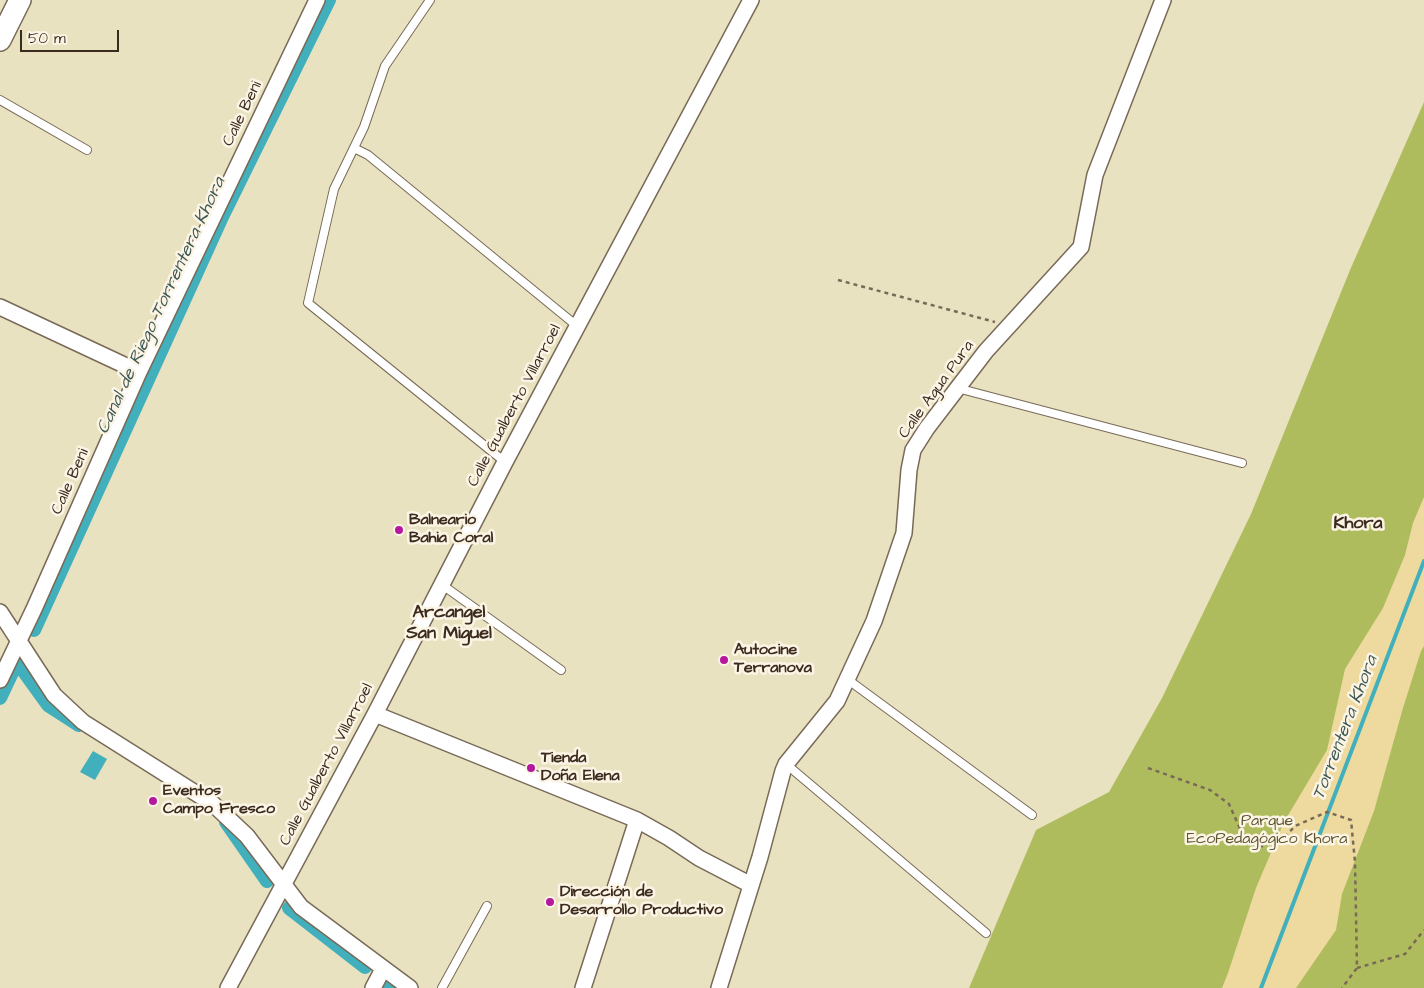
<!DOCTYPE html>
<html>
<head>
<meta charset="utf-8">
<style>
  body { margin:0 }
  #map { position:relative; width:1424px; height:988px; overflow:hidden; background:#e9e2c1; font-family:"Architects Daughter",sans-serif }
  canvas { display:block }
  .scale { position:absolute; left:20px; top:30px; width:99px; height:22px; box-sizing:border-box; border:2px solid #3b2a1e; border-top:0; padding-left:6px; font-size:15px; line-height:18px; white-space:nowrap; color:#3b2a1e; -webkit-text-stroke:4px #fcf5e5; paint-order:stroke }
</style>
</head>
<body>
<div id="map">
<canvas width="1424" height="988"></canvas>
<div class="scale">50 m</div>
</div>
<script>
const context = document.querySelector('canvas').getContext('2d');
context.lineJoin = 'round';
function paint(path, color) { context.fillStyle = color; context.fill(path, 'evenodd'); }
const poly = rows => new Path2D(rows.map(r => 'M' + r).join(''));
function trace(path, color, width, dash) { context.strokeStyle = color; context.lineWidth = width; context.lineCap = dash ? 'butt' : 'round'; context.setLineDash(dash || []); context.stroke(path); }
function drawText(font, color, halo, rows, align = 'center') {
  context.font = font + ' "Architects Daughter",sans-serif'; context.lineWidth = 5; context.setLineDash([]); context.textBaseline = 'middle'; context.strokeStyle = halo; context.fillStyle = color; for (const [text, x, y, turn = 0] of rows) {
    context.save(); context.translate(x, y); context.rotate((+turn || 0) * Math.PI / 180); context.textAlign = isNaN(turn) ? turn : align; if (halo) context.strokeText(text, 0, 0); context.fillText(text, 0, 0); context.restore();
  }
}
const green = poly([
  [1424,102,1424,988,969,988,1036,830,1109,792,1162,698,1251,514,1350,270]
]);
const sand = poly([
  [1424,497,1424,646,1421,651,1403,708,1374,811,1342,894,1336,930,1296,988,1222,988,1228,973,1256,888,1284,822,1327,750,1345,669,1383,608,1405,555,1413,523]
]);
const water = poly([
  [93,751,107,759,95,780,80,772]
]);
const stream = poly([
  [1261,988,1424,561]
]);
const canal = poly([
  [34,630,221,219,329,0],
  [0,698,17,662,48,705,79,725],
  [226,822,267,881],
  [289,908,365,967],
  [387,987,389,988]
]);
const path = poly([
  [838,280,995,322],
  [1148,768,1210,790,1229,804,1245,840,1273,850,1295,826,1327,812,1351,820,1355,862,1357,968,1342,988],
  [1357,968,1405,954,1424,930]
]);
const lane = poly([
  [430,0,385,66,364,127,334,189,308,303,505,462],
  [0,100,87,150],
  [354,148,368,155,577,326],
  [957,388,1242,463],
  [441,584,561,670],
  [847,679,1032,815],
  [786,764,986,933],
  [442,988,487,906]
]);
const street = poly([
  [0,307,139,372],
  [0,612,54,695,83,722,213,804,247,836,301,907,410,988],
  [0,680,34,609,139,372,317,0],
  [375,714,637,820,669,838,699,858,751,885],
  [228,988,375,714,505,462,751,0],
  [373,988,383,969],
  [583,988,637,820],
  [719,988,760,857,783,771,786,764,837,701,874,621,904,533,909,470,913,450,927,428,986,351,1081,247,1095,175,1163,0]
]);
const secondary = poly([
  [0,40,20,0]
]);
const markers = [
  [399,530,5,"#b5179e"],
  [724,660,5,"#b5179e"],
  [531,768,5,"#b5179e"],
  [153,801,5,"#b5179e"],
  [550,902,5,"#b5179e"]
];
const streetNames = [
  ["Calle Beni",243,114,-64],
  ["Calle Agua Pura",937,390,-54],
  ["Calle Gualberto Villarroel",515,406,-62],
  ["Calle Beni",71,482,-66],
  ["Calle Gualberto Villarroel",327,765,-62]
];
const poiNames = [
  ["Balneario",409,521],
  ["Bahia Coral",409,539],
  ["Autocine",734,651],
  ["Terranova",734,669],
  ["Tienda",541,759],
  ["Doña Elena",541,777],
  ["Eventos",163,792],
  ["Campo Fresco",163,810],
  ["Dirección de",560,893],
  ["Desarrollo Productivo",560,911]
];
const parkNames = [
  ["Parque",1267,822],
  ["EcoPedagógico Khora",1267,840]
];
const waterNames = [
  ["Canal de Riego Torrentera Khora",162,306,-65],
  ["Torrentera Khora",1346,728,-69]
];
const neighbourhoodNames = [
  ["Khora",1358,524],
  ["Arcangel",449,613],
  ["San Miguel",449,634]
];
paint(green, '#afbc5e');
paint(sand, '#eeda9e');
paint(water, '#41b0bc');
trace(stream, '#41b0bc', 4);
trace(canal, '#41b0bc', 14);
trace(lane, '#786a57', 10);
trace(street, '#786a57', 18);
trace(secondary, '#786a57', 24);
trace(path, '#786a57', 2.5, [4, 4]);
trace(lane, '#fff', 8);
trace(street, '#fff', 15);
trace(secondary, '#fff', 21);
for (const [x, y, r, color] of markers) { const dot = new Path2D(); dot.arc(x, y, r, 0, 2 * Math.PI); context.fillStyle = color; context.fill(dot); trace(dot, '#fcf5e5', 2); }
drawText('16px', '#3b2a1e', '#fcf5e5', streetNames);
drawText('bold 16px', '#3b2a1e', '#fcf5e5', poiNames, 'left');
drawText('16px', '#5e5631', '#fcf5e5', parkNames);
drawText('italic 18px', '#3d5955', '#fcf5e5', waterNames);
drawText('bold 18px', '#3b2a1e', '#fcf5e5', neighbourhoodNames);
</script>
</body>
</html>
